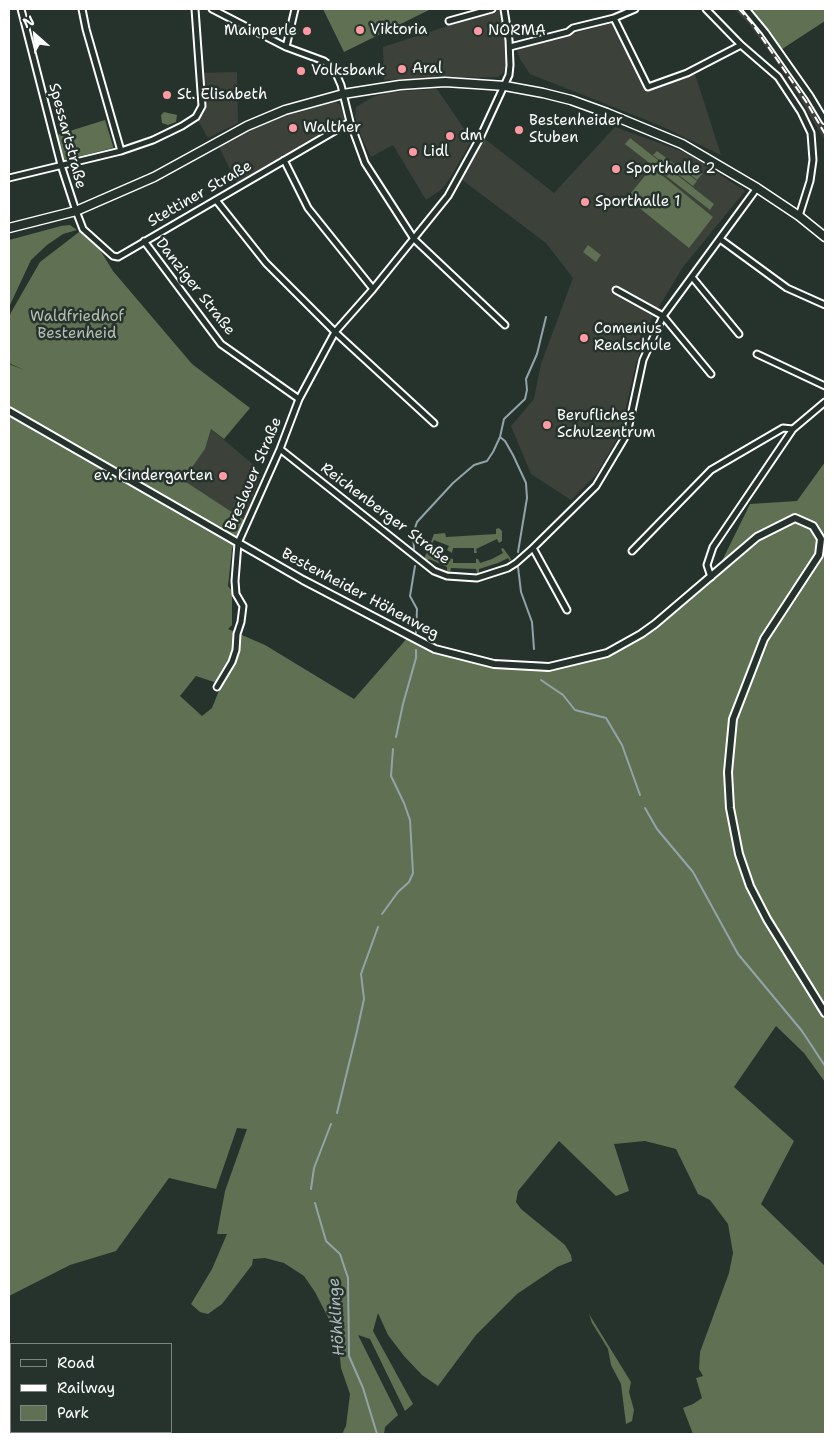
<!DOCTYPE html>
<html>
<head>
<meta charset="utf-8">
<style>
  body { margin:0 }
  #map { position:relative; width:834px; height:1443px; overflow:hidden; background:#26332d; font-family:"Shantell Sans",sans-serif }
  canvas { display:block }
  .frame { position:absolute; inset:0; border:10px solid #fff; pointer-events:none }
  .legend { position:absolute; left:10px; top:1343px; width:162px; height:90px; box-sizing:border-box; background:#26332d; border:1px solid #7d8581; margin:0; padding:6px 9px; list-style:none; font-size:15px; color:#fff }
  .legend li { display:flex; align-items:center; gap:10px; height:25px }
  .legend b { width:25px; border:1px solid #7d8581 }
  .north { position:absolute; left:10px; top:10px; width:50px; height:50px; -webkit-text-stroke:4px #26332d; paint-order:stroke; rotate:334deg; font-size:14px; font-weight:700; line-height:20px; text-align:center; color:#fff }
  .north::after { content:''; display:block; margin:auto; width:18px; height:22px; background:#fff; clip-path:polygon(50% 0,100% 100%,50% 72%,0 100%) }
</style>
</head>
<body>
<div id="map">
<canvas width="834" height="1443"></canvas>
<div class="frame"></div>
<ul class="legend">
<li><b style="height:6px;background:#26332d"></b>Road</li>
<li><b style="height:6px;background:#fff"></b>Railway</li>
<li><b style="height:14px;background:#607052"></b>Park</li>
</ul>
<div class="north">N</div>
</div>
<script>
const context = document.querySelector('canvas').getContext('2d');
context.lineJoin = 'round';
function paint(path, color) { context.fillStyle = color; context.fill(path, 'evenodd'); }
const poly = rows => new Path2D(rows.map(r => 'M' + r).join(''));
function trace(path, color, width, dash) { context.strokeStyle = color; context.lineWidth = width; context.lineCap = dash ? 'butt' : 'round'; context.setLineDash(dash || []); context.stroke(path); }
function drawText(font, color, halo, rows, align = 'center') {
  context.font = font + ' "Shantell Sans",sans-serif'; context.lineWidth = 5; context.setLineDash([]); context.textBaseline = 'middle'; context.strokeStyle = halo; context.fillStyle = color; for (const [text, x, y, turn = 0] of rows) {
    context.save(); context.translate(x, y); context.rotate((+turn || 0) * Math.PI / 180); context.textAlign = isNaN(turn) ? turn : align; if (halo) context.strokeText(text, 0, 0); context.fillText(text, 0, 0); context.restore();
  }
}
const built = poly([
  [500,9,502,15,506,64,503,73,498,77,431,78,384,80,383,47],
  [734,9,742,9,761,31,810,104,825,129,825,141,789,79,749,24],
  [613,23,647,91,695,74,721,155,659,125,530,74,520,59,516,48],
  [237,72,238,123,208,138,196,117,202,106,200,73],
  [437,89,472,140,449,180,442,189,426,200,393,145,371,157,361,136,355,116,356,107,373,97,389,92],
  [334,101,340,105,345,121,237,183,219,147,259,126,300,110,327,102],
  [615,127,687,153,745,191,683,267,651,320,636,363,620,434,596,475,571,500,531,474,511,426,534,399,541,364,573,278,546,243,461,179,485,139,554,193],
  [211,429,262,472,244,520,182,480,205,449]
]);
const green = poly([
  [323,9,431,9,344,52],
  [746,9,825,9,825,21,779,51],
  [164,112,177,115,176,122,168,125,162,123,161,115],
  [105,120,113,146,113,148,64,160,57,135],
  [630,138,714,204,710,210,625,144],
  [657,151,697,181,693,186,653,155],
  [687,162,702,174,697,180,682,168],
  [652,167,713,217,689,248,627,198],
  [70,225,77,230,63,234,47,245,31,260,9,307,9,240,61,226],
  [83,229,92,237,113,271,192,364,250,408,224,439,211,429,205,449,183,480,244,520,232,549,228,586,232,591,232,625,228,629,265,645,354,699,409,636,435,649,494,664,549,667,607,653,641,634,717,571,750,504,797,501,825,462,825,1082,804,1053,776,1026,734,1087,794,1141,761,1204,825,1266,825,1434,693,1434,683,1408,693,1404,702,1398,696,1378,703,1376,699,1369,700,1352,729,1273,733,1253,728,1224,710,1200,698,1194,676,1149,645,1141,614,1144,629,1191,616,1196,559,1141,518,1191,516,1202,521,1209,565,1245,571,1255,572,1261,557,1267,517,1294,476,1335,438,1386,422,1375,404,1356,388,1335,378,1313,373,1331,413,1404,405,1411,370,1339,358,1335,398,1415,385,1427,384,1434,342,1434,346,1426,350,1394,341,1368,338,1337,315,1292,304,1276,284,1263,265,1258,253,1259,252,1265,222,1304,208,1314,200,1312,191,1304,212,1269,227,1234,217,1234,225,1191,247,1129,237,1128,216,1189,169,1178,116,1251,70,1265,9,1296,9,364,24,370,9,363,9,316,40,262],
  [196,676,217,683,220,688,212,708,202,716,180,696],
  [588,245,601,255,596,262,583,252],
  [499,528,502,531,502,541,499,543,497,539,476,549,477,553,474,553,474,548,453,548,452,553,447,550,449,546,434,540,432,544,431,542,434,534,436,534,445,533,446,537,496,534,496,529],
  [503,548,511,559,510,561,508,558,498,563,479,569,479,573,477,573,476,569,451,568,450,572,447,572,447,567,429,559,426,562,424,559,428,550,430,550,429,553,447,562,449,558,453,559,453,563,476,563,476,559,478,559,480,563,492,559,503,553,501,549],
  [589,1314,631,1382,629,1392,634,1410,632,1421,626,1424,621,1384,611,1365,608,1349,592,1323],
  [9,1401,11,1404,11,1432,42,1432,46,1434,9,1434]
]);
const stream = poly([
  [500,437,505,441,513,455,526,483,527,498,518,552],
  [414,549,413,534,417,522,453,483,474,465,487,461,493,452,500,437,504,419,525,399,527,390,526,379,537,354,546,317],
  [415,566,410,596,417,609,416,633],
  [518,567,521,592,532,622,534,649],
  [541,680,563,695,575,710,606,718,622,745,640,795],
  [396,737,403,704,416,658,416,650],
  [645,808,657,829,693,872,738,954,802,1031,825,1066],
  [382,914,398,892,409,882,413,873,410,820,404,803,391,776,393,749],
  [337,1113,357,1031,364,999,361,974,378,927],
  [311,1189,314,1168,331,1124],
  [315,1203,326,1241,340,1254,348,1278,349,1356,363,1388,377,1434]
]);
const minor = poly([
  [21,9,61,165,76,211,83,229,113,256,118,257,125,253,350,122],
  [82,9,86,29,121,151],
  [212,9,286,47,324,61,334,69,341,85,350,122,365,163,414,239,505,325],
  [706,9,741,45,778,77,801,112,811,133,813,160,810,181,799,216],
  [746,9,765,32,810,96,825,121],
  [614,18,648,87,687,73,741,45],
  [449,21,492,9],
  [286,47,295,9],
  [510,47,568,32,573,28,614,18,635,9],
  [284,160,308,208,373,289],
  [9,178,121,151,153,140,182,126,196,117,202,106,195,9],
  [216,200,266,263,335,332,434,423],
  [720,239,787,288,825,305],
  [144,241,221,344,299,399],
  [692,277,739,334],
  [616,290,663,316,711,374],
  [757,354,825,386],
  [280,449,434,571,447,576,477,578,508,568,516,563,533,548,596,486,627,434,643,360,663,316,757,188],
  [533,548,567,610],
  [632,551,711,470,783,428,793,429],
  [711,577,707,565,713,547,793,429,825,402],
  [217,687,232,662,236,650,237,634,241,622,243,606,236,594,235,581,238,543,280,449,299,399,335,332,373,289,448,196,479,140,509,75,510,65,509,40,504,9]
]);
const tertiary = poly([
  [9,411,303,580,435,649,494,664,549,667,607,653,641,634,655,624,757,537,795,518,813,526,821,539,819,555,764,639,733,719,728,772,730,808,739,854,750,886,767,919,825,1013]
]);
const secondary = poly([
  [9,228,76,211,154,177,247,126,285,110,343,94,400,85,445,82,505,86,543,93,571,100,607,113,682,144,757,188,799,216,825,237]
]);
const rail = poly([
  [739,9,751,22,807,103,825,134]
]);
const markers = [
  [360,30,5,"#ff9aa2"],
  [307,31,5,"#ff9aa2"],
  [478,31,5,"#ff9aa2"],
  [402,69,5,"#ff9aa2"],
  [301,71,5,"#ff9aa2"],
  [167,95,5,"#ff9aa2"],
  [293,128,5,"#ff9aa2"],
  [519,130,5,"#ff9aa2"],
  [450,136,5,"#ff9aa2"],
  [413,152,5,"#ff9aa2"],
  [616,169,5,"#ff9aa2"],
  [585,202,5,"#ff9aa2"],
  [584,338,5,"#ff9aa2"],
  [547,425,5,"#ff9aa2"],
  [223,476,5,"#ff9aa2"]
];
const poiNames = [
  ["Viktoria",370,30],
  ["Mainperle",297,31,"right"],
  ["NORMA",488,31],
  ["Aral",412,69],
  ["Volksbank",311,71],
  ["St. Elisabeth",177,95],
  ["Bestenheider",529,121],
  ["Stuben",529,138],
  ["Walther",303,128],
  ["dm",460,136],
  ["Lidl",423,152],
  ["Sporthalle 2",626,169],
  ["Sporthalle 1",595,202],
  ["Comenius",594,329],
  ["Realschule",594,346],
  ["Berufliches",557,416],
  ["Schulzentrum",557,433],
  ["ev. Kindergarten",213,476,"right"]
];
const streetNames = [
  ["Spessartstraße",67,136,75],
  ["Stettiner Straße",200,194,-30],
  ["Danziger Straße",195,287,52],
  ["Breslauer Straße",254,474,-67],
  ["Reichenberger Straße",385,514,37],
  ["Bestenheider Höhenweg",360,594,28]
];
const parkNames = [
  ["Waldfriedhof",77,317],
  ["Bestenheid",77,334]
];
const waterNames = [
  ["Höhklinge",337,1317,-94]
];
paint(built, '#3c423a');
paint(green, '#607052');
trace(stream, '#92a4a9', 2);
trace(minor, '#fff', 9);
trace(tertiary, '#fff', 10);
trace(secondary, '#fff', 11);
trace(minor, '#26332d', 5);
trace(tertiary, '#26332d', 6);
trace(secondary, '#26332d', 8);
trace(rail, '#fff', 2, [8, 4]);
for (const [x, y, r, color] of markers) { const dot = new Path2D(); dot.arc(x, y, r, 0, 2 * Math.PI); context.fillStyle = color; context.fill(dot); trace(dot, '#26332d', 2); }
drawText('15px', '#fff', '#26332d', poiNames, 'left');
drawText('15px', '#fff', '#26332d', streetNames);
drawText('15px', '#b7bfb1', '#26332d', parkNames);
drawText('italic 16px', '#adbbbe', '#26332d', waterNames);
</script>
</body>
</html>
